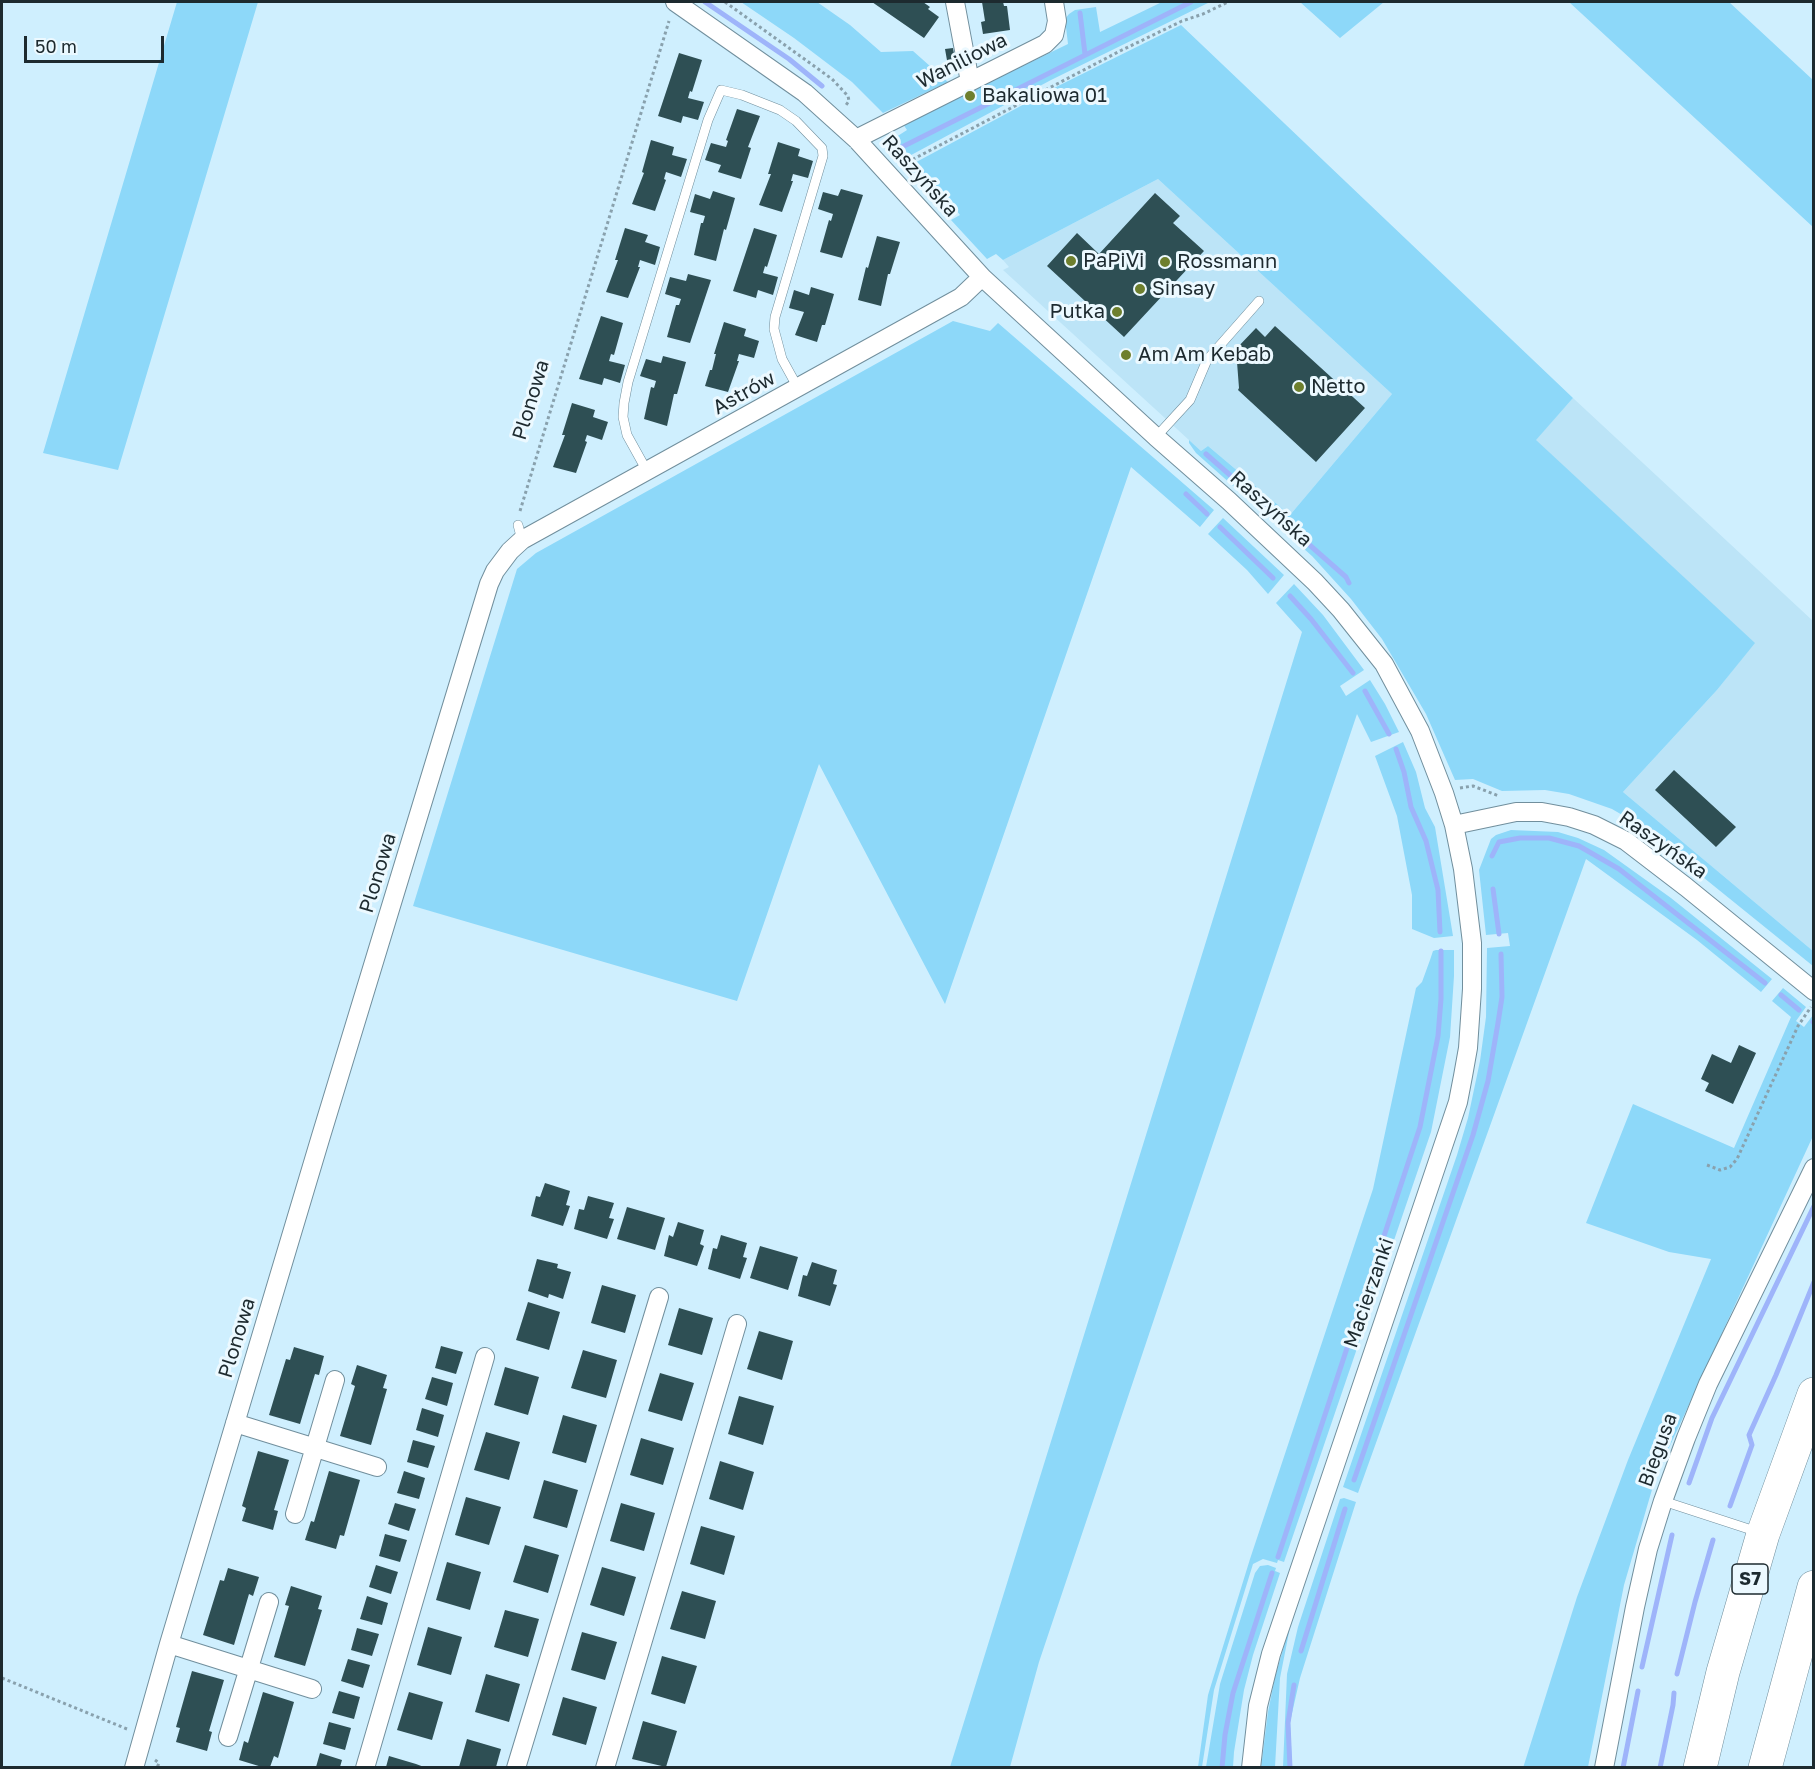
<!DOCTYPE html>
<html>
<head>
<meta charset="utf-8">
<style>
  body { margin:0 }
  #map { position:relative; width:1815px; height:1769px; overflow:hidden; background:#cfeffe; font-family:"Golos Text",sans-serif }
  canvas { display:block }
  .frame { position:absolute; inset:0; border:3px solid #1d2a2f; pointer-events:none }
  .scale { position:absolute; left:24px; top:36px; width:140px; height:27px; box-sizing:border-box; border:3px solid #1d2a2f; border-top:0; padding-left:8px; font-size:18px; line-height:21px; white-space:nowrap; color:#1d2a2f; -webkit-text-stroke:4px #ecf9ff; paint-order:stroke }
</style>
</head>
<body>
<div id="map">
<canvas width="1815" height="1769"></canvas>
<div class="frame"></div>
<div class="scale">50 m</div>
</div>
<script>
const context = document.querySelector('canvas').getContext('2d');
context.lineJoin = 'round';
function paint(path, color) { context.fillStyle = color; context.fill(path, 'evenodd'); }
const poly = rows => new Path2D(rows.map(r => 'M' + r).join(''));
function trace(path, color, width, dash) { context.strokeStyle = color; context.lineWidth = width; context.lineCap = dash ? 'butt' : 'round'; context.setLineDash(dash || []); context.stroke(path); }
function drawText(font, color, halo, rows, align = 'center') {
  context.font = font + ' "Golos Text",sans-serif'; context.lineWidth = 6; context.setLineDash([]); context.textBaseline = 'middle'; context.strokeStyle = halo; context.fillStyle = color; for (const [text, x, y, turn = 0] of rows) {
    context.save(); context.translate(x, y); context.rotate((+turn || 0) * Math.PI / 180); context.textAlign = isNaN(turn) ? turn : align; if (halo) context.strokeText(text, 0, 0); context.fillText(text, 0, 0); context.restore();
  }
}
const built = poly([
  [1158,179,1392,394,1290,515,1208,446,1201,451,1003,270,1009,267,1003,260],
  [1573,398,1813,621,1813,951,1623,792,1717,690,1754,643,1535,440]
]);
const green = poly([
  [177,2,258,2,118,470,43,453],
  [741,2,817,2,850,25,881,52,913,51,948,82,883,113,852,82,794,38],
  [1162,2,1210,2,1051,80,900,161,892,146,893,139,907,130,903,124,1068,44,1065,19,1069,14,1075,10,1096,7,1100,32],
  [1300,2,1384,2,1340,38],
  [1569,2,1729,2,1813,80,1813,227],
  [1181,25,1573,398,1536,440,1755,643,1717,690,1623,792,1813,951,1813,966,1636,823,1612,809,1569,794,1545,790,1502,791,1473,779,1455,780,1426,714,1382,639,1351,599,1312,556,1196,453,1189,443,1189,440,1201,451,1208,446,1290,515,1392,394,1158,179,1003,260,996,254,987,259,951,220,960,215,950,202,937,207,907,167,1058,86],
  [953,321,990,331,998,323,1214,510,1200,527,1131,467,945,1004,819,764,737,1001,413,906,517,569,536,553],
  [1223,518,1284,575,1268,594,1247,570,1208,534],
  [1294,584,1323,615,1364,670,1340,686,1346,696,1370,680,1385,704,1399,732,1371,742,1357,714,1039,1662,1010,1767,950,1767,1302,632,1276,603],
  [1403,742,1416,772,1425,808,1435,827,1453,936,1434,938,1412,929,1412,895,1397,816,1375,756],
  [1511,830,1558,832,1578,838,1604,850,1671,898,1772,979,1761,992,1697,940,1586,859,1358,1493,1343,1487,1457,1155,1468,1118,1480,1061,1486,1017,1487,948,1510,946,1508,933,1486,935,1479,870,1491,839,1496,835],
  [1436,950,1454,950,1454,976,1450,1037,1431,1132,1284,1562,1278,1560,1277,1563,1263,1559,1253,1564,1214,1690,1202,1767,1198,1767,1208,1695,1250,1559,1373,1189,1416,988,1422,982,1430,960,1433,951],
  [1783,988,1806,1007,1796,1021,1804,1027,1813,1015,1813,1136,1656,1476,1624,1585,1588,1767,1523,1768,1577,1597,1628,1460,1711,1259,1669,1252,1586,1223,1633,1104,1734,1148,1791,1017,1772,1001],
  [1344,1498,1356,1502,1300,1678,1290,1722,1292,1767,1283,1767,1287,1674,1298,1627,1340,1499],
  [1268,1565,1276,1568,1275,1571,1280,1573,1253,1655,1244,1690,1234,1752,1233,1767,1206,1767,1220,1684,1255,1573,1260,1566],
  [1291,1622,1280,1678,1275,1767,1261,1768,1268,1712,1275,1677]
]);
const stream = poly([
  [705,2,789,59,822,86],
  [1080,13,1085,54],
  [900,148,1191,2],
  [1206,454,1346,577,1349,583],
  [1186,494,1207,514],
  [1220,527,1273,578],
  [1290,596,1311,619,1353,673],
  [1365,691,1389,734],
  [1396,749,1404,772,1411,807,1426,841,1438,890,1440,932],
  [1492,856,1499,842,1520,838,1549,838,1579,846,1619,869,1765,983],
  [1493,889,1499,934],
  [1781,995,1799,1010],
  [1813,1022,1814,1023],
  [1354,1480,1473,1135,1488,1081,1498,1023,1502,997,1501,954],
  [1689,1483,1712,1418,1814,1206],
  [1730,1506,1752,1445,1749,1435,1776,1375,1814,1282],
  [1278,1557,1420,1127,1438,1036,1441,999,1441,951],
  [1301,1651,1345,1509],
  [1642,1667,1672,1535],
  [1677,1674,1695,1602,1713,1540],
  [1222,1768,1225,1735,1233,1693,1272,1573],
  [1290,1768,1288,1723,1294,1685],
  [1623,1768,1638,1691],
  [1660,1768,1673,1705,1674,1693]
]);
const building = poly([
  [872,2,923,2,930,7,928,9,939,17,924,38],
  [982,2,1003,2,1004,6,1007,6,1010,30,983,34,981,22,985,21],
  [953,48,956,65,948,66,945,49],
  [679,53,702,60,692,92,690,91,688,98,704,102,698,120,683,116,681,123,658,116],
  [737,109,760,116,748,147,751,148,741,179,718,172,721,165,705,160,711,143,726,147,728,141,726,140],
  [651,140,674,147,672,155,687,159,681,177,666,172,664,179,666,180,655,211,632,204,644,173,642,172],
  [778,142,800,149,798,156,813,161,808,178,793,174,791,181,793,181,782,212,759,205,771,174,768,174],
  [841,189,863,195,842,258,820,252,829,220,831,221,833,214,818,209,823,192,838,196],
  [713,191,735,198,726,230,724,229,716,261,694,255,701,223,703,223,705,216,690,212,695,194,710,199],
  [1155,193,1180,216,1173,223,1204,251,1124,337,1047,266,1077,233,1099,254],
  [625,228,648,235,645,242,660,247,655,265,640,260,638,267,640,267,628,298,606,292,618,260,615,260],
  [754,228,777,235,767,267,765,266,763,273,778,277,773,295,758,290,756,298,733,291],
  [877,236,900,242,890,274,888,274,881,306,858,300,866,267,868,268],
  [688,274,711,280,690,343,667,337,676,305,679,305,681,299,665,294,670,277,686,281],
  [811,287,834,294,825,325,822,325,817,342,795,335,804,312,789,308,794,290,809,295],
  [601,316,623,323,614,355,611,354,609,361,625,365,620,383,604,378,602,385,579,379],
  [724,322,746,329,744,336,759,341,754,358,739,354,737,361,739,361,728,392,705,386,710,370,712,370,716,354,714,354],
  [1275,326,1365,408,1316,462,1238,390,1239,388,1236,349,1256,328,1265,337],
  [663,356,686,362,677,394,674,394,667,426,644,419,651,387,654,388,656,381,640,376,646,359,661,363],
  [572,403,595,410,593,417,608,422,602,440,587,435,585,441,587,442,576,473,553,467,565,435,562,435],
  [1674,770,1736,827,1716,847,1655,790],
  [1739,1045,1756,1053,1733,1104,1705,1091,1709,1083,1701,1079,1712,1054,1731,1063],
  [545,1183,570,1191,566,1205,570,1206,563,1226,531,1216,536,1196,540,1197],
  [588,1196,614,1203,609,1218,614,1219,607,1239,574,1229,579,1209,584,1210],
  [627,1207,665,1218,655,1250,617,1239],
  [678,1222,704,1230,700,1244,704,1246,697,1266,664,1256,669,1235,673,1237],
  [721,1235,747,1243,743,1257,747,1258,740,1279,708,1269,713,1248,717,1249],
  [760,1246,798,1257,788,1290,750,1278],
  [537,1259,558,1264,557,1268,571,1272,563,1299,549,1294,548,1298,528,1291],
  [812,1262,837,1270,833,1284,837,1285,830,1306,798,1296,803,1275,807,1276],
  [602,1285,636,1295,625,1333,591,1323],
  [528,1302,560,1312,549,1350,516,1340],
  [679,1308,713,1318,702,1355,668,1345],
  [759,1331,793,1341,782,1380,747,1369],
  [441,1346,463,1352,456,1374,435,1368],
  [294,1347,324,1356,319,1375,315,1374,300,1424,269,1415,286,1359,290,1360],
  [583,1350,617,1360,606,1398,571,1388],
  [357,1365,387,1375,383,1388,387,1389,371,1445,340,1436,355,1386,351,1384],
  [505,1367,539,1377,528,1415,494,1405],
  [660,1373,694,1383,682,1421,648,1411],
  [432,1377,453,1383,447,1406,425,1399],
  [739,1396,774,1406,763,1445,728,1434],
  [422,1408,444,1415,438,1437,416,1430],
  [563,1415,597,1425,586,1463,552,1453],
  [486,1432,520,1442,509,1480,474,1470],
  [641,1438,674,1448,663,1485,630,1475],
  [413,1440,435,1446,428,1468,407,1462],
  [258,1451,289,1460,274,1510,278,1511,273,1530,242,1521,246,1508,242,1506],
  [720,1461,754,1472,743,1510,709,1499],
  [329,1471,360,1480,344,1536,340,1535,336,1549,305,1540,311,1521,314,1522],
  [404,1471,425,1478,419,1499,397,1493],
  [544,1480,578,1490,567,1528,533,1518],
  [466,1497,501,1507,489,1545,455,1535],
  [395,1503,416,1509,409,1531,388,1524],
  [621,1503,655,1513,644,1551,610,1541],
  [701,1526,735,1536,724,1575,690,1564],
  [385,1534,407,1540,400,1562,379,1556],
  [525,1545,559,1555,548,1593,513,1582],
  [447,1562,481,1572,470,1610,436,1600],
  [376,1565,398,1572,391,1594,369,1587],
  [602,1567,636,1577,624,1616,590,1605],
  [228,1568,259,1577,253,1596,249,1594,234,1645,203,1635,220,1580,224,1581],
  [291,1586,322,1596,318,1609,322,1610,305,1666,274,1657,289,1606,285,1605],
  [682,1591,716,1601,705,1639,670,1629],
  [367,1596,388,1603,382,1625,360,1619],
  [505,1610,539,1619,528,1657,494,1647],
  [428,1627,462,1637,451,1675,417,1665],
  [357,1628,379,1634,372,1656,351,1650],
  [582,1632,617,1642,605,1680,571,1670],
  [662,1656,697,1666,685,1704,651,1694],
  [348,1659,370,1665,363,1688,341,1681],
  [192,1671,224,1680,209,1731,212,1732,207,1751,176,1742,180,1728,176,1727],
  [486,1674,520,1684,509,1722,475,1712],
  [339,1691,360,1697,354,1719,332,1713],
  [263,1692,294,1702,278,1758,274,1756,270,1767,262,1767,239,1760,244,1741,248,1743],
  [409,1692,443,1702,432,1740,397,1730],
  [563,1697,597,1707,586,1745,552,1735],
  [643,1721,677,1731,666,1767,632,1759],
  [329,1722,351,1728,345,1750,323,1744],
  [467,1739,501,1749,496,1767,459,1767],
  [320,1753,342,1760,340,1767,316,1767],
  [389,1756,416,1764,424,1767,386,1767]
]);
const path = poly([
  [725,2,832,79,848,96,849,101,846,105],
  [902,165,1120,51,1182,21,1203,14,1228,2],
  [520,511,669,21],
  [1460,788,1473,786,1499,796],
  [1707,1165,1720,1170,1730,1167,1737,1159,1798,1026,1811,1007],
  [2,1678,127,1729],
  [155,1760,159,1763,157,1768]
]);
const service = poly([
  [1156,437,1190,400,1207,360,1259,301],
  [647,471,627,435,623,417,624,403,628,382,708,120,721,90,742,95,780,110,796,121,822,148,823,156,775,317,774,329,782,359,798,388],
  [518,525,522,540],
  [1663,1501,1758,1532]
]);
const minor = poly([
  [675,2,805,93,856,139,982,277,1156,437,1229,501,1315,582,1341,610,1384,664,1420,731,1444,793,1454,825,1463,869,1472,943,1472,989,1468,1048,1463,1076,1458,1102,1271,1654,1258,1706,1251,1768],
  [955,2,970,82],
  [856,139,1045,44,1054,35,1057,21,1054,2],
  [1454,825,1516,812,1542,812,1569,817,1594,825,1626,841,1686,887,1814,991],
  [235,1423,377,1467],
  [295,1514,335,1380],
  [169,1644,312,1689],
  [228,1737,269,1602],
  [134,1768,169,1644,321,1136,489,584,495,571,510,551,522,540,961,297,982,277],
  [365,1768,485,1357],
  [516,1768,659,1297],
  [605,1768,737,1324],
  [1604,1768,1635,1607,1648,1549,1663,1501,1686,1438,1708,1384,1814,1168]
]);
const motorway = poly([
  [1700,1768,1723,1672,1763,1534,1814,1394],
  [1765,1768,1814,1587]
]);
const markers = [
  [970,96,6,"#6e7f2e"],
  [1071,261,6,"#6e7f2e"],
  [1165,262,6,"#6e7f2e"],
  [1140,289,6,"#6e7f2e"],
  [1117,312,6,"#6e7f2e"],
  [1126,355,6,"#6e7f2e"],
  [1299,387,6,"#6e7f2e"]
];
const shields = [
  [1750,1579,36]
];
const shieldNames = [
  ["S7",1750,1579]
];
const streetNames = [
  ["Waniliowa",962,61,-27],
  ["Raszyńska",920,176,48],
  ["Astrów",744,393,-29],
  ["Plonowa",531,400,-73],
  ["Raszyńska",1271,509,42],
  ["Raszyńska",1663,845,35],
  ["Plonowa",378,873,-73],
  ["Macierzanki",1369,1293,-71],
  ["Plonowa",237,1338,-73],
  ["Biegusa",1658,1450,-70]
];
const poiNames = [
  ["Bakaliowa 01",982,96],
  ["PaPiVi",1083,261],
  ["Rossmann",1177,262],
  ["Sinsay",1152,289],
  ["Putka",1105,312,"right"],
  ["Am Am Kebab",1138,355],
  ["Netto",1311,387]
];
paint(built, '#bce4f7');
paint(green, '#8dd8f9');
trace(stream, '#9eb4fa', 5);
paint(building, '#2e4f54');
trace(service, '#718f9d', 10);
trace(minor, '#718f9d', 20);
trace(motorway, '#718f9d', 34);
trace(path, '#89a1ad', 3, [3, 3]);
trace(service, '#fff', 9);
trace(minor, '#fff', 18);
trace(motorway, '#fff', 33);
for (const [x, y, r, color] of markers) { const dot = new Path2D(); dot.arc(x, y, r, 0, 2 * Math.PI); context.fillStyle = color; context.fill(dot); trace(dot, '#ecf9ff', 2); }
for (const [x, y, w] of shields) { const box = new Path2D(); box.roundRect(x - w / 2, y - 15, w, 30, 4.5); context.fillStyle = '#ecf9ff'; context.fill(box); trace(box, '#1d2a2f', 1.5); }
drawText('bold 18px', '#1d2a2f', null, shieldNames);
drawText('20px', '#1d2a2f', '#ecf9ff', streetNames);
drawText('20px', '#1d2a2f', '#ecf9ff', poiNames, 'left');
</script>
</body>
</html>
